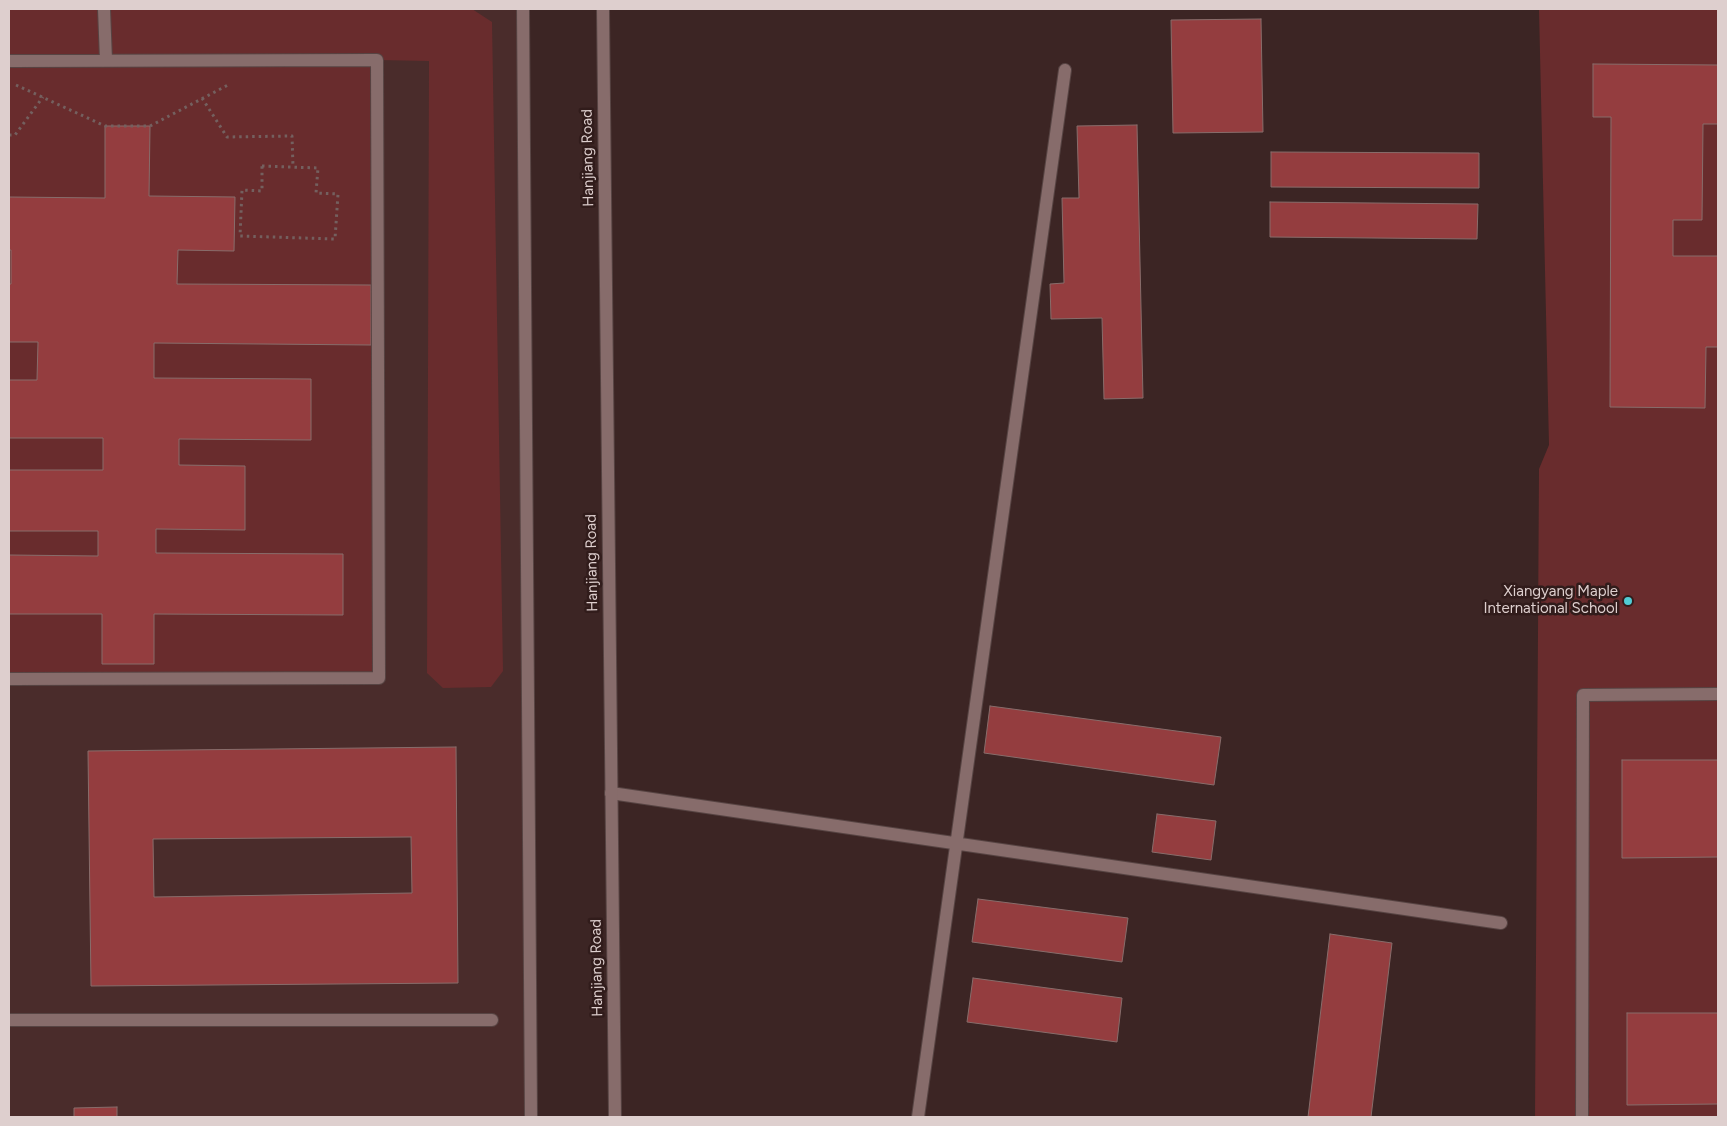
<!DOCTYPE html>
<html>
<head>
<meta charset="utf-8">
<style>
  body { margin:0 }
  #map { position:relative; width:1727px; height:1126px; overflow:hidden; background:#3c2524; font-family:Figtree,sans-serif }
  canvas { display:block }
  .frame { position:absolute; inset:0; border:10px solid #decfce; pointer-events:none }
</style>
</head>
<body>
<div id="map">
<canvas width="1727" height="1126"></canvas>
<div class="frame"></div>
</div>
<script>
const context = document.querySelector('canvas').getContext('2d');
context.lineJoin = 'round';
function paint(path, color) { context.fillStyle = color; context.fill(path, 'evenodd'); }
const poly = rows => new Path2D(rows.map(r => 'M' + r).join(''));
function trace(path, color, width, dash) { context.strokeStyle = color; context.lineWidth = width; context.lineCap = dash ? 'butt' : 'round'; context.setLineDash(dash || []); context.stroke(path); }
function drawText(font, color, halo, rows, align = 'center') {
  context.font = font + ' Figtree,sans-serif'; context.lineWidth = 5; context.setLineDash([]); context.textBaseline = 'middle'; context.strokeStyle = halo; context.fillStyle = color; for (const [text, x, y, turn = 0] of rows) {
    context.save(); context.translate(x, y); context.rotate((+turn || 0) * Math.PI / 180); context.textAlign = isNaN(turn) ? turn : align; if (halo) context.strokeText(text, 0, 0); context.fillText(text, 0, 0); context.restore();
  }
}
const built = poly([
  [9,9,523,9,531,1117,9,1117]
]);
const green = poly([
  [9,9,472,9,492,22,503,671,491,687,443,688,427,673,429,61,377,60,379,678,9,679],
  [1539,9,1718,9,1718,1117,1535,1117,1539,469,1549,445]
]);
const building = poly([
  [1261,19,1263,132,1173,133,1171,20,1261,19],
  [1593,64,1718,65,1718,124,1703,124,1702,220,1673,220,1673,256,1718,256,1718,347,1706,347,1705,408,1610,407,1611,117,1593,117,1593,64],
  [1137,125,1143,398,1104,399,1102,318,1051,319,1050,284,1064,283,1062,198,1079,198,1077,126,1137,125],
  [105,126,150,126,149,196,235,197,234,251,178,250,177,284,371,285,371,345,154,343,154,378,311,379,311,440,179,439,179,465,245,466,245,530,156,529,156,553,343,554,343,615,154,614,154,664,102,664,102,614,9,614,9,555,98,556,98,531,9,531,9,470,103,470,103,438,9,438,9,380,37,380,38,342,9,342,9,284,11,284,11,250,9,250,9,197,105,198,105,126],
  [1271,152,1479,153,1479,188,1271,187,1271,152],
  [1270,202,1478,204,1477,239,1270,237,1270,202],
  [990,706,1221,737,1214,785,984,753,990,706],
  [456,747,458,983,91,986,88,751,456,747],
  [411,837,412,893,154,897,153,839,411,837],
  [1622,760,1718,760,1718,857,1622,858,1622,760],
  [1157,814,1216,821,1211,860,1152,852,1157,814],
  [978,899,1128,918,1122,962,972,942,978,899],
  [1330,934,1392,943,1371,1117,1308,1117,1330,934],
  [973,978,1122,998,1117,1042,967,1022,973,978],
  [1627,1013,1718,1013,1718,1104,1627,1105,1627,1013],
  [117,1107,117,1117,74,1117,74,1108,117,1107]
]);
const path = poly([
  [16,85,105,126,150,126,228,85],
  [202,98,227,137,292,136,293,167],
  [9,135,15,135,43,97],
  [262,166,318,168,316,193,338,194,335,239,240,236,242,190,262,191,262,166]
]);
const lane = poly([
  [104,9,106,60],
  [9,61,377,60,379,678,9,679],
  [611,793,1501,923],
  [9,1020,492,1020],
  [918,1117,1065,70],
  [1582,1117,1583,695,1718,694]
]);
const secondary = poly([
  [523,9,531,1117],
  [603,9,615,1117]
]);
const markers = [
  [1628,601,5,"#51ccd4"]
];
const streetNames = [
  ["Hanjiang Road",588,158,-91],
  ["Hanjiang Road",592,563,-91],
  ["Hanjiang Road",597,968,-91]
];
const poiNames = [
  ["Xiangyang Maple",1618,592],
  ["International School",1618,609]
];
paint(built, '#4a2c2b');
paint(green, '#692c2d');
paint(building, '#943d3f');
trace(building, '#886d6b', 1);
trace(lane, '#574443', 14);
trace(secondary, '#574443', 14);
trace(path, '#74605f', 3, [2.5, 4]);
trace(lane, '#876c6b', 12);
trace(secondary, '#876c6b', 12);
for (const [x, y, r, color] of markers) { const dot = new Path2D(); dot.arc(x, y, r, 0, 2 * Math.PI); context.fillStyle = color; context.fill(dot); trace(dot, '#311c1b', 2); }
drawText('15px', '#decfce', '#311c1b', streetNames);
drawText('15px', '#decfce', '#311c1b', poiNames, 'right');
</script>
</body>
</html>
